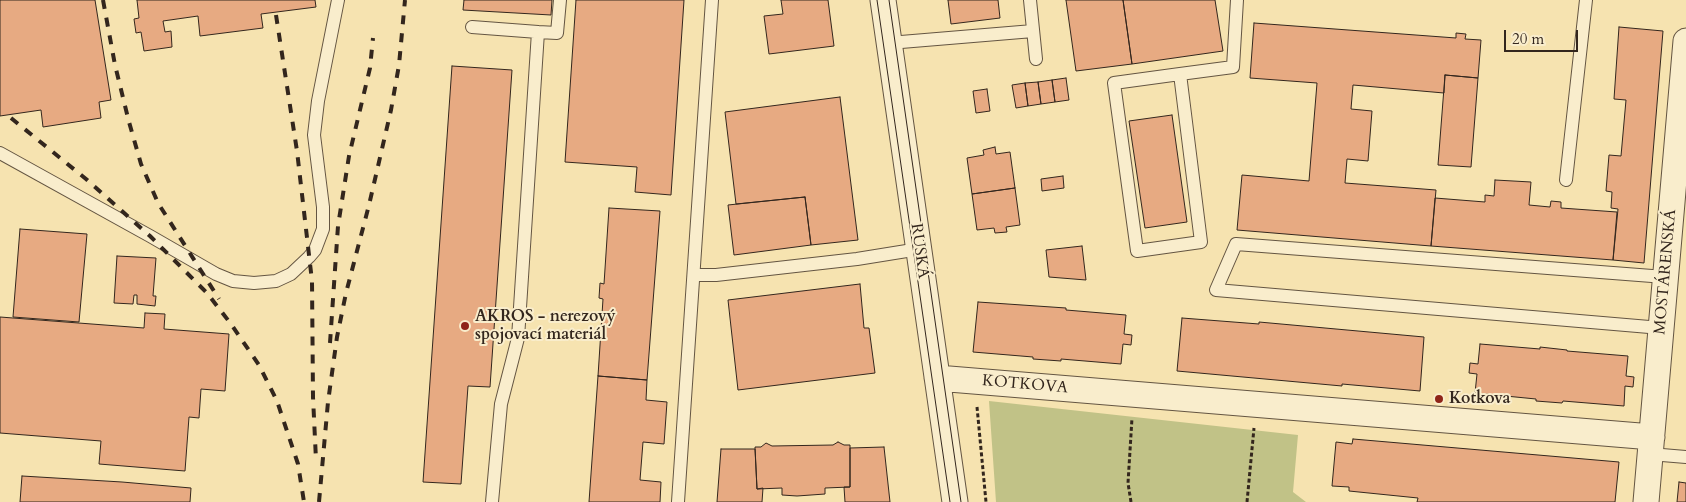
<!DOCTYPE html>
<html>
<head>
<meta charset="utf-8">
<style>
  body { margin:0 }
  #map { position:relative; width:1686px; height:502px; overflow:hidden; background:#f6e3b0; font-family:Cardo,serif }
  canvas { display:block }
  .scale { position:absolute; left:1504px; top:30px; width:74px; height:22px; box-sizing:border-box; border:2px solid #33261d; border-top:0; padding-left:6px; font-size:15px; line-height:18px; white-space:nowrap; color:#33261d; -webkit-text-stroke:4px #f9edcc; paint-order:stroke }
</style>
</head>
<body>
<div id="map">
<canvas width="1686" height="502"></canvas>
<div class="scale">20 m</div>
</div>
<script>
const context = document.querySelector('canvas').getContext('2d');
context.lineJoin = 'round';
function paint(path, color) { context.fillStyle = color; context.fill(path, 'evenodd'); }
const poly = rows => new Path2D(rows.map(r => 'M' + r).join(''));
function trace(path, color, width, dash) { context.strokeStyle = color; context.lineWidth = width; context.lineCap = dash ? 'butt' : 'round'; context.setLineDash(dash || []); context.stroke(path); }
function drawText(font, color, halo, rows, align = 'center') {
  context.font = font + ' Cardo,serif'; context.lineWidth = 4; context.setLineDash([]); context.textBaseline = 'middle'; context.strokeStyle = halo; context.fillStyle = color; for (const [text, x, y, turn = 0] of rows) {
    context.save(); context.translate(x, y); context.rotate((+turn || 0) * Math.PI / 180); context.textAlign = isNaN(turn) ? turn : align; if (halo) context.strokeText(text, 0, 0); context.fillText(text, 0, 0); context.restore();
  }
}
const green = poly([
  [989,401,1298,435,1293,492,1306,502,996,502]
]);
const building = poly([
  [0,0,95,0,111,100,99,102,101,118,43,127,41,110,0,116,0,0],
  [137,0,315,0,316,7,261,14,263,28,200,36,198,16,163,21,165,32,171,31,172,47,144,51,141,32,136,33,134,19,139,18,137,0],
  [464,0,552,0,551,15,463,10,464,0],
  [576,0,684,0,671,195,635,192,637,167,565,162,576,0],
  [781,0,828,0,834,46,769,54,764,16,783,14,781,0],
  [948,0,998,0,1000,18,951,24,948,0],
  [1066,0,1123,0,1132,64,1076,71,1066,0],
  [1123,0,1215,0,1223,51,1132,64,1123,0],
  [1254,23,1456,38,1456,33,1466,34,1465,39,1481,40,1478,78,1445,75,1444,93,1353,85,1351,109,1372,111,1368,161,1347,159,1345,183,1436,190,1431,246,1237,230,1242,175,1309,181,1317,83,1250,78,1254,23],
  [1619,27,1663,31,1644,263,1613,260,1618,209,1611,208,1612,192,1606,191,1609,155,1621,156,1626,100,1614,99,1619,27],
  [452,66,512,70,490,387,468,386,461,484,423,482,452,66],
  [1445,75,1478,78,1471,167,1438,165,1445,75],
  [1066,78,1069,100,1055,102,1052,80,1066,78],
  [1052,80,1055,102,1041,104,1038,82,1052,80],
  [1038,82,1041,104,1028,106,1025,83,1038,82],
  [1025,83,1028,106,1016,108,1012,85,1025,83],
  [987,89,990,111,976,113,973,91,987,89],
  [840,97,858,240,811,245,805,197,736,204,725,112,840,97],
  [1172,115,1187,222,1145,228,1129,121,1172,115],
  [995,147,996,154,1010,152,1015,188,972,194,967,158,984,155,983,150,995,147],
  [1063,176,1064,188,1042,191,1041,179,1063,176],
  [1495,180,1531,182,1529,205,1550,207,1551,201,1561,202,1561,208,1617,212,1613,260,1431,246,1435,198,1485,202,1485,195,1494,196,1495,180],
  [1015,188,1020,225,1006,227,1007,232,995,233,994,228,977,230,972,194,1015,188],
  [805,197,811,245,734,255,728,205,805,197],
  [609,208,660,211,647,380,598,376,603,299,599,298,600,283,604,284,609,208],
  [20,229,87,234,79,322,13,317,20,229],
  [1082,246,1086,280,1049,277,1046,250,1082,246],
  [117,256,156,258,153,296,156,296,155,306,137,304,137,295,134,295,133,304,114,303,117,256],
  [860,284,864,328,869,328,875,373,738,390,728,300,860,284],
  [978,302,1066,308,1066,310,1126,315,1124,334,1132,335,1131,345,1123,344,1121,364,1061,359,1061,361,1033,359,1033,357,973,352,978,302],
  [145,313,165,314,164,329,229,334,225,391,201,389,199,418,189,417,185,471,99,464,101,441,0,433,0,317,144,328,145,313],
  [1182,318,1259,324,1259,322,1424,337,1420,391,1342,384,1342,386,1177,371,1182,318],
  [1480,344,1540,349,1540,347,1567,350,1567,351,1628,356,1626,376,1634,377,1633,387,1625,386,1624,406,1563,401,1562,403,1536,401,1536,399,1475,393,1477,374,1469,373,1470,363,1478,364,1480,344],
  [598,376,647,380,646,400,667,402,664,444,643,442,640,480,661,482,660,502,589,502,598,376],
  [1353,439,1619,462,1615,502,1417,502,1418,498,1349,491,1349,487,1332,486,1336,442,1352,444,1353,439],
  [838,442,844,445,850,445,850,487,825,488,825,494,797,496,782,495,782,488,757,489,755,447,761,447,766,443,772,446,833,445,838,442],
  [884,447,890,502,845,502,844,487,850,487,850,448,884,447],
  [721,449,755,449,757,489,763,488,762,502,717,502,721,449],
  [22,476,122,482,191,488,190,502,20,502,22,476],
  [1679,482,1686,483,1686,502,1677,502,1679,482]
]);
const path = poly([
  [977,407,986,502],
  [1131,502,1128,483,1132,418],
  [1247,502,1254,428]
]);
const service = poly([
  [1030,0,1036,59],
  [472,27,538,32,518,338,501,404,492,502],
  [538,32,557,33,560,0],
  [889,43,1033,31],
  [1180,74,1201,242,1137,251,1114,83,1180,74,1233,67,1237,0],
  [0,153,150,236,216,274,233,281,254,283,276,281,291,274,309,257,315,250,323,229,323,207,314,135,318,101,338,0],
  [1566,180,1586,0],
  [694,275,716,275,857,259,919,249],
  [1661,328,1216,290,1236,244,1665,277],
  [1650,454,1686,457],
  [678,502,712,0]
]);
const minor = poly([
  [883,0,955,502],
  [937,378,1652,437],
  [1646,502,1686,41]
]);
const tram = poly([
  [877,0,950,502],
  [889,0,961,502]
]);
const rail = poly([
  [103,0,115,65,129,122,141,164,158,203,219,299],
  [276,15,297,151,312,281,313,397,316,460],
  [11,118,86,179,150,236,207,293,231,324,259,365,277,401,298,464,304,502],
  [330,343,338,226,349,156,370,68,373,38],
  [319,502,328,402,337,337,346,293,369,205,391,110,399,65,405,0]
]);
const markers = [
  [465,326,5,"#8f2418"],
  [1439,399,5,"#8f2418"]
];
const streetNames = [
  ["RUSKÁ",919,251,82],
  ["MOSTÁRENSKÁ",1666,272,-85],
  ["KOTKOVA",1025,385,5]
];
const poiNames = [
  ["AKROS - nerezový",475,317],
  ["spojovací materiál",475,335],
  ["Kotkova",1449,399]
];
paint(green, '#c1c287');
paint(building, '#e7aa82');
trace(building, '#33261d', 1);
trace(service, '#645542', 14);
trace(minor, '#645542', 27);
trace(path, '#33261d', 3, [4, 2.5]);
trace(service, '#f9edcc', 12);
trace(minor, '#f9edcc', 25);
trace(tram, '#33261d', 1);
trace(rail, '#33261d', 4, [9, 9]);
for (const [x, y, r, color] of markers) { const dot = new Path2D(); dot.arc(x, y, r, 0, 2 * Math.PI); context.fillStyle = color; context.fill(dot); trace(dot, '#f9edcc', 2); }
drawText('16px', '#33261d', '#f9edcc', streetNames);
drawText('bold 16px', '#33261d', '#f9edcc', poiNames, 'left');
</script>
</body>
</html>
